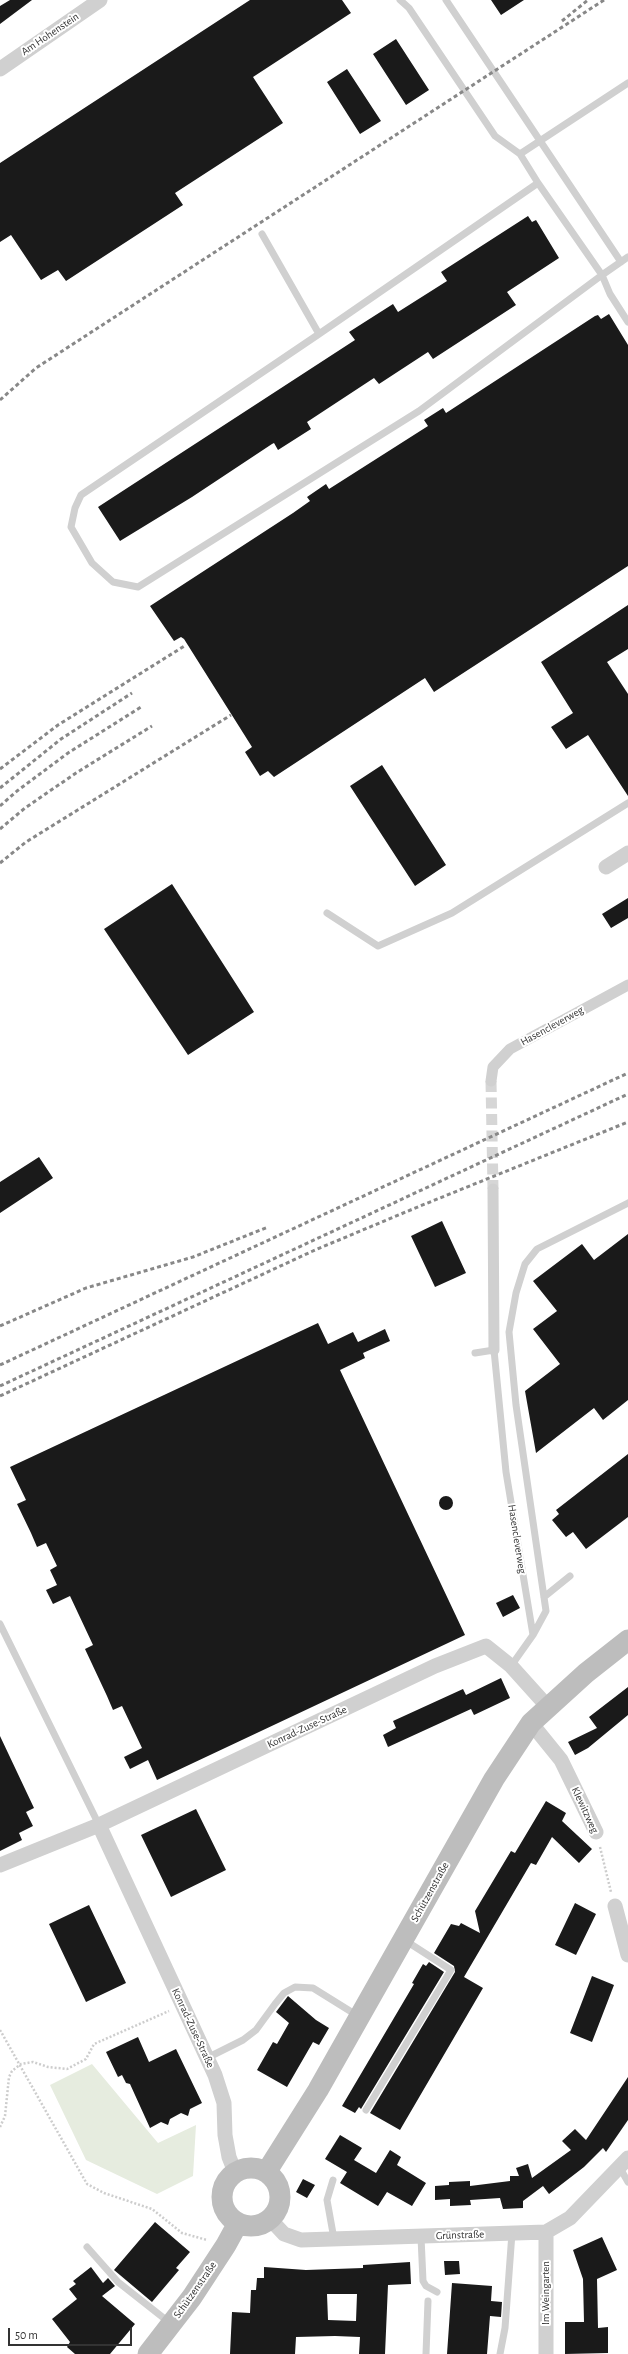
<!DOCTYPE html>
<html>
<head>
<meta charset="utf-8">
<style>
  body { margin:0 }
  #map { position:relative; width:628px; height:2354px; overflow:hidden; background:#fff; font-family:"Alegreya Sans",sans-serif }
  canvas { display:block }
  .scale { position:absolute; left:8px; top:2328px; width:124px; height:18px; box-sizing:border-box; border:2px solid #333; border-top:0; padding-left:5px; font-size:12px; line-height:14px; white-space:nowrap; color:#333; -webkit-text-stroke:3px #fff; paint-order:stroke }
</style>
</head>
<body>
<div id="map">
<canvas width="628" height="2354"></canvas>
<div class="scale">50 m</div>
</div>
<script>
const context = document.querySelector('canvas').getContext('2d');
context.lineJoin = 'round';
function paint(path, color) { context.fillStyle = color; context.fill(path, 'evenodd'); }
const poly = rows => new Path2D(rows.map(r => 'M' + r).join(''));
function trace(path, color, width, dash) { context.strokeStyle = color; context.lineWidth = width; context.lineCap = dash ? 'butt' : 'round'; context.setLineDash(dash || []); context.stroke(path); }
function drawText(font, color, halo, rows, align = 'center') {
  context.font = font + ' "Alegreya Sans",sans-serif'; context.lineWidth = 4; context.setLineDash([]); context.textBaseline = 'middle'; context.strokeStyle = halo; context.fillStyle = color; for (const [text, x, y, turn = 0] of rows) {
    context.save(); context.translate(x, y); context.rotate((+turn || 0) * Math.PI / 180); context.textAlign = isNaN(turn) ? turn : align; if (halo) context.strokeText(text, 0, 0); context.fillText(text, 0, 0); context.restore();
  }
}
const green = poly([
  [92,2064,158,2143,196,2125,193,2176,157,2194,86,2160,50,2085]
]);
const building = poly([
  [10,0,32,0,0,24,0,6],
  [250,0,342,0,351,13,253,77,283,123,175,193,183,205,66,281,58,270,41,280,11,235,0,242,0,163],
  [491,0,524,0,501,15],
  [396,39,429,90,406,105,373,54],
  [347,69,381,121,360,134,327,82],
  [528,216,532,222,536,220,559,258,507,292,516,305,433,359,428,352,379,384,374,378,307,422,311,429,278,450,274,443,272,444,192,497,120,541,98,507,355,340,349,332,393,304,398,312,447,281,441,272],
  [609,314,628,345,628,566,434,692,425,678,274,777,268,771,260,776,245,752,252,747,184,639,181,637,174,641,150,606,293,513,310,501,307,497,326,484,329,489,428,426,424,420,443,408,446,413,595,316,598,315,601,319],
  [628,605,628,649,607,662,628,694,628,796,588,735,566,749,551,727,573,713,541,662],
  [382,765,446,865,415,886,350,786],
  [172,884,254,1012,188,1055,104,929],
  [628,898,628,918,611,928,602,914],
  [39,1157,53,1178,0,1213,0,1182],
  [442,1221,466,1273,435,1287,411,1236],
  [628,1234,628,1400,603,1420,594,1408,536,1453,525,1391,560,1364,533,1329,557,1311,533,1281,582,1244,594,1260],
  [318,1323,328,1344,353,1332,358,1342,385,1329,390,1341,363,1353,365,1358,340,1370,465,1635,157,1780,148,1760,130,1769,124,1757,142,1748,122,1706,113,1710,107,1696,85,1649,93,1645,70,1596,53,1604,46,1590,57,1585,50,1570,57,1566,46,1543,37,1547,31,1533,17,1504,26,1500,10,1467],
  [628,1454,628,1517,586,1549,573,1532,566,1537,552,1520,559,1514,556,1510],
  '439 1503a7 7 0 1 1 14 0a7 7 0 1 1-14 0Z',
  [513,1595,520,1608,503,1617,496,1603],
  [501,1678,510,1698,474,1715,471,1709,388,1747,383,1735,396,1728,393,1721,463,1689,466,1695],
  [628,1687,628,1715,588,1748,575,1755,568,1742,597,1728,589,1717],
  [0,1736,34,1808,26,1812,33,1826,19,1833,22,1840,0,1851],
  [546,1801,566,1813,562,1821,592,1849,579,1863,552,1837,536,1865,531,1863,464,1977,483,1988,400,2130,370,2113,455,1972,454,1966,434,1953,451,1924,459,1926,461,1923,480,1933,475,1911,511,1851,515,1853],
  [196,1809,226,1870,171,1897,141,1835],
  [575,1903,596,1914,576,1955,555,1945],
  [89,1905,126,1983,86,2002,49,1924],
  [429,1962,444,1972,361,2109,359,2107,355,2113,342,2106,414,1984,412,1983,423,1964,426,1966],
  [592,1976,614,1985,592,2042,570,2033],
  [288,1996,316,2020,329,2028,319,2045,313,2042,287,2087,257,2070,273,2042,277,2044,289,2023,276,2012],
  [138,2037,149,2062,176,2049,202,2103,190,2109,188,2116,181,2113,170,2119,168,2125,161,2122,150,2128,130,2084,126,2083,122,2075,118,2077,106,2052],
  [628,2077,628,2120,606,2152,603,2148,584,2167,549,2194,543,2186,523,2201,523,2208,503,2209,500,2198,470,2200,471,2205,450,2206,450,2199,435,2200,435,2186,449,2185,449,2182,470,2181,470,2186,510,2181,510,2176,519,2176,516,2168,528,2164,532,2178,571,2150,562,2141,575,2129,586,2140],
  [340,2135,362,2148,354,2160,376,2173,390,2150,401,2157,397,2165,426,2183,412,2206,387,2192,378,2206,340,2183,347,2172,325,2159],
  [303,2179,315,2185,307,2198,296,2192],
  [155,2222,190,2252,176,2268,179,2270,152,2302,114,2270],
  [602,2237,617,2270,597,2279,598,2328,608,2327,608,2353,565,2354,565,2322,584,2322,583,2279,573,2250],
  [444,2261,459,2261,460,2274,445,2275],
  [410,2262,411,2284,388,2285,385,2354,359,2354,360,2337,335,2336,296,2337,295,2354,230,2354,232,2312,250,2313,251,2290,256,2290,257,2278,264,2278,264,2267,306,2270,363,2268,363,2265],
  [327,2294,357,2294,356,2321,328,2320],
  [91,2267,103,2283,108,2278,115,2286,102,2296,135,2324,110,2354,75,2354,67,2347,70,2342,52,2319,77,2299,69,2289,76,2284,73,2281],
  [452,2283,492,2286,491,2301,502,2302,501,2317,490,2316,487,2354,447,2354]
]);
const pedestrianTunnel = poly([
  [491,1081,493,1189]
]);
const path = poly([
  [600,1847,611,1892],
  [0,2030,87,2184,104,2193,152,2209,182,2233,207,2240],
  [0,2127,5,2116,9,2077,12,2071,21,2064,33,2062,48,2067,67,2069,86,2059,94,2044,169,2011]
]);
const service = poly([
  [400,0,409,8,495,136,520,154,538,183],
  [446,0,621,262],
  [520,154,628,83],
  [262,234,319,334],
  [628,257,602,275,419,411,138,587,113,582,92,563,71,527,75,508,81,495,319,334,538,183,602,275,610,294,628,322],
  [327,913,378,946,452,913,628,803],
  [475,1353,494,1350,506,1472,533,1635,511,1666],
  [544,1597,570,1576],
  [0,1624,99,1825],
  [533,1635,546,1611,516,1405,509,1332,516,1293,525,1264,537,1249,628,1203],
  [207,2058,243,2040,256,2030,275,2004,284,1993,295,1987,313,1988,358,2016],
  [366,2110,451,1970,406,1941],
  [620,2168,628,2182],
  [333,2180,327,2200,334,2239],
  [421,2237,423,2281,426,2286,437,2292],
  [87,2247,118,2282,170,2323],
  [426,2354,428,2301],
  [500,2354,505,2328,512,2233]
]);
const pedestrian = poly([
  [491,1081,493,1067,510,1049,628,985],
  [493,1189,494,1350]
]);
const minor = poly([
  [0,69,100,0],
  [606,867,628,853],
  [531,1723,561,1760,596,1832],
  [99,1825,435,1666,486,1646,511,1666,547,1706],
  [0,1865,99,1825,215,2075,224,2103,225,2135,229,2157,235,2172],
  [615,1906,628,1955],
  [270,2219,284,2234,301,2240,546,2232,570,2218,628,2158],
  [546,2232,546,2354]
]);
const secondary = poly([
  '222 2197a29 29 0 1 1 58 0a29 29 0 1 1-58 0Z',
  [267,2171,318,2090,494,1779,531,1723,586,1673,628,1640],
  [148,2354,192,2297,226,2245,238,2223]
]);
const rail = poly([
  [562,21,588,0],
  [0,400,36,368,604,0],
  [0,769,58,725,186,645],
  [0,788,61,739,132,693],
  [0,806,17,791,68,753,141,707],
  [0,829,25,808,76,773,152,726],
  [0,863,26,842,231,715],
  [0,1326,86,1288,193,1257,268,1227],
  [0,1365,628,1073],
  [0,1386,628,1094],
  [0,1396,315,1250,420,1206,628,1122]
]);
const streetNames = [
  ["Am Hohenstein",50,34,-34],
  ["Hasencleverweg",552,1026,-29],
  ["Hasencleverweg",517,1539,81],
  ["Konrad-Zuse-Straße",307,1727,-25],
  ["Klewitzweg",585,1810,65],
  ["Schützenstraße",430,1892,-61],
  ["Konrad-Zuse-Straße",193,2028,65],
  ["Grünstraße",460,2235,-2],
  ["Schützenstraße",195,2290,-55],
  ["Im Weingarten",546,2293,-90]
];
paint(green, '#e6ecdf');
paint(building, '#1a1a1a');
trace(pedestrianTunnel, '#d6d6d6', 11, [11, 5.5]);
trace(path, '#cdcdcd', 2.5, [2, 2]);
trace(service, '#d0d0d0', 7);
trace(pedestrian, '#d0d0d0', 11);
trace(minor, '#d0d0d0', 15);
trace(secondary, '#bdbdbd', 21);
trace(rail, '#888', 3, [4, 3]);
drawText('11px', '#333', '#fff', streetNames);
</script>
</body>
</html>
